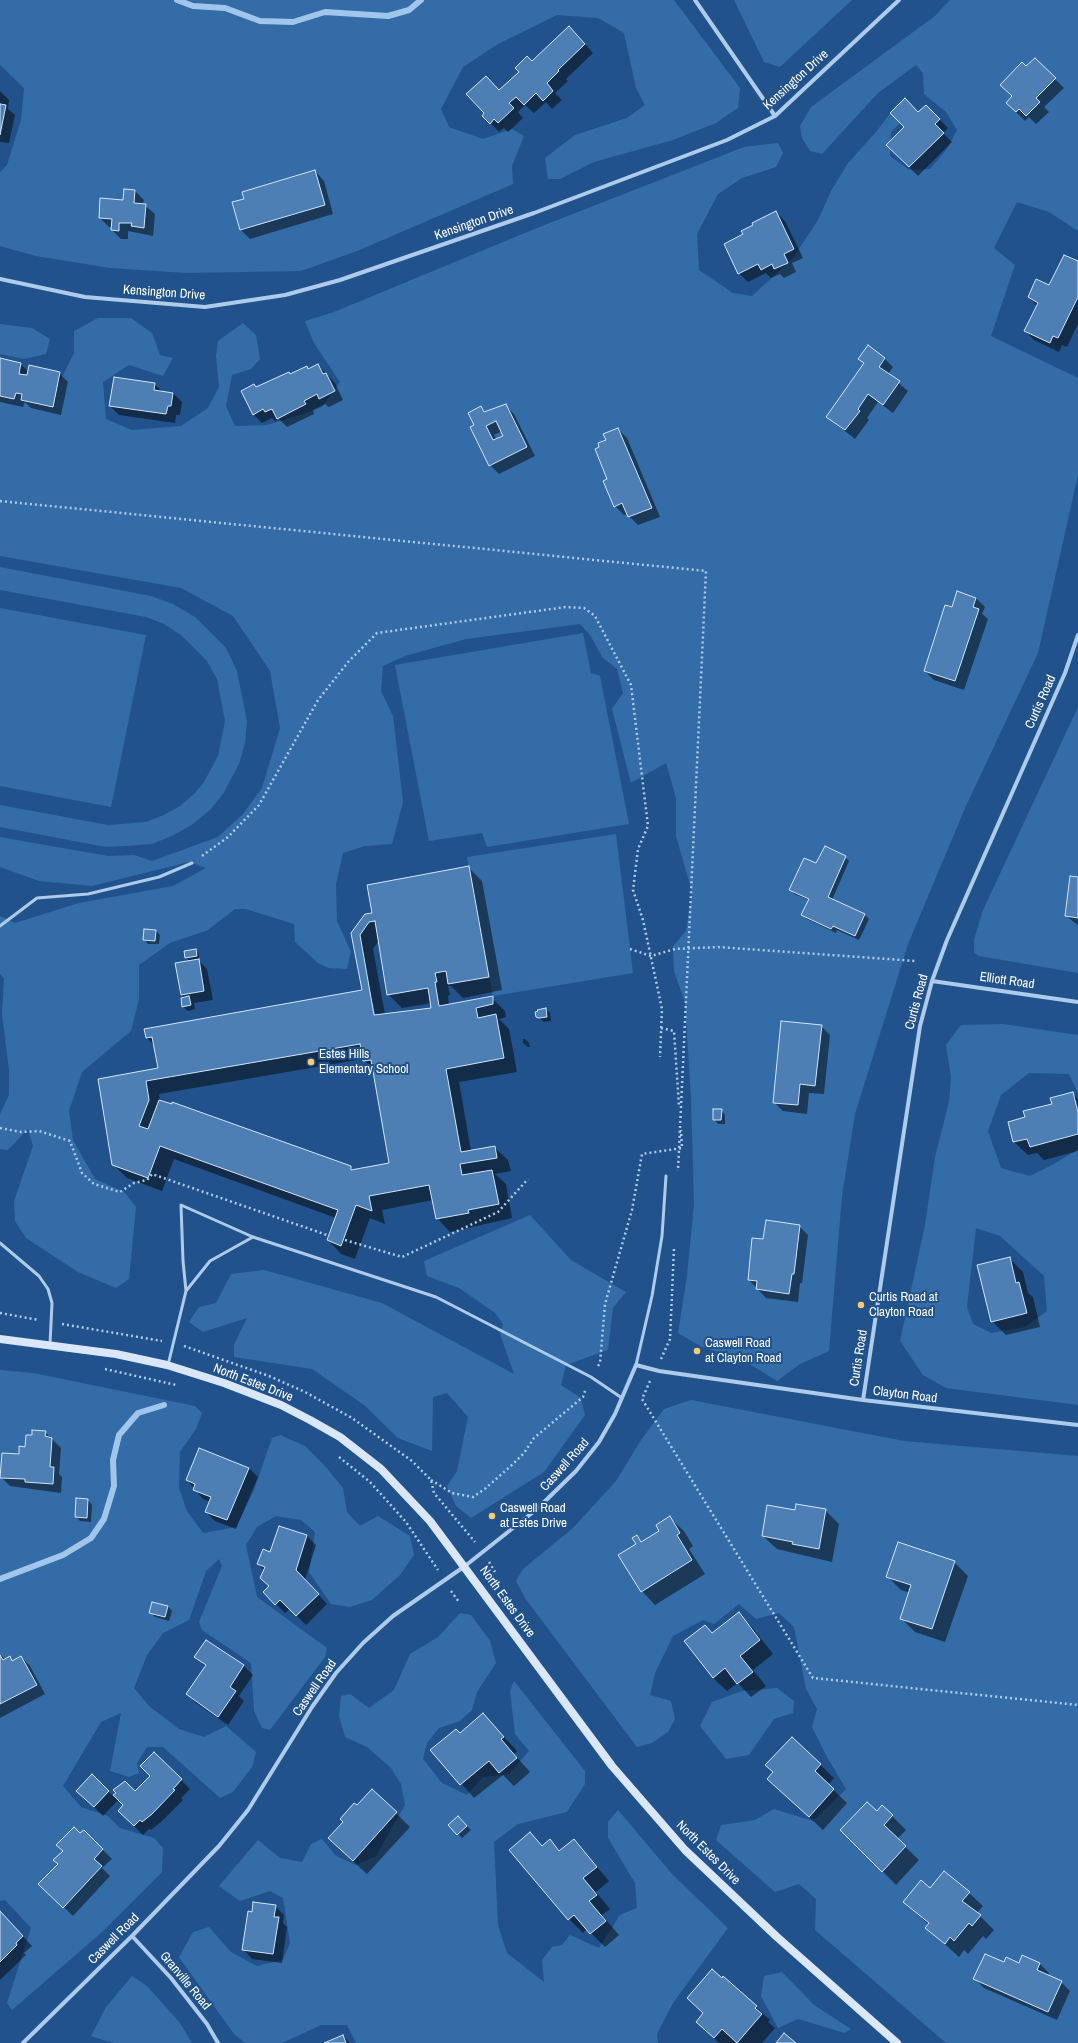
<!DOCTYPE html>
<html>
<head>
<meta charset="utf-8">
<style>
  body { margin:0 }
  canvas { display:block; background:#21528b }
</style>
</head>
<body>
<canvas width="1078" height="2043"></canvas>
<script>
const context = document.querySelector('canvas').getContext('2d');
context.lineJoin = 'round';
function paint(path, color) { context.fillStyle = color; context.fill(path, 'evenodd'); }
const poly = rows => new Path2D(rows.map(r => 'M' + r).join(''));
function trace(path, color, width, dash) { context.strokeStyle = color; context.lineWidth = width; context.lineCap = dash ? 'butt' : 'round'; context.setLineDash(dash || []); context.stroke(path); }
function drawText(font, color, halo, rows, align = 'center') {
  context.font = font + ' "Archivo Narrow",sans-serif'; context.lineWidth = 4; context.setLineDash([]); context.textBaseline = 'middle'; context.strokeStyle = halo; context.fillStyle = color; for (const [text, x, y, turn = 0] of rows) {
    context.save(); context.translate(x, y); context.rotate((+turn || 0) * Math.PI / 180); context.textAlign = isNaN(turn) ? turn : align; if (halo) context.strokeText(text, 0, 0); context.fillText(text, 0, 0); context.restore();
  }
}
const green = poly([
  [0,0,674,0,740,88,738,108,716,123,673,140,594,162,560,179,548,179,545,158,575,135,627,118,645,105,636,88,624,33,598,18,557,15,498,44,463,67,441,109,449,127,483,139,512,129,524,136,512,166,513,184,357,251,301,271,186,273,110,268,36,256,0,246,0,172,7,165,21,120,24,88,0,65],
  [734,0,852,0,780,67,764,62],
  [950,0,1078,0,1078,231,1049,212,1017,202,994,248,1015,265,991,336,1078,378,1078,475,1038,653,965,808,908,944,855,1114,842,1196,829,1351,800,1364,777,1381,743,1360,702,1347,678,1333,687,1276,694,1204,691,1097,685,1002,674,971,673,946,686,931,692,892,676,836,676,798,666,763,631,783,612,709,623,693,617,669,603,658,590,635,580,624,466,639,405,656,383,666,381,691,393,716,403,802,392,844,365,846,343,853,336,884,337,921,351,952,347,969,329,968,318,963,295,942,294,924,246,909,235,909,208,930,170,943,139,965,139,999,131,1031,82,1072,69,1111,73,1140,95,1179,124,1192,136,1207,129,1279,116,1288,78,1272,26,1238,15,1221,14,1201,33,1146,28,1129,8,1150,0,1149,0,1114,9,1095,9,1070,2,1014,4,978,0,974,0,916,15,923,79,903,173,886,206,868,189,862,92,886,39,881,0,867,0,837,108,856,134,855,152,861,218,837,243,814,262,788,280,728,270,671,233,616,181,588,0,556,0,389,49,396,59,383,74,353,74,331,98,318,131,318,152,333,160,355,173,358,163,376,129,365,103,382,106,419,132,430,181,426,208,408,219,387,216,356,218,341,243,323,256,335,260,359,251,369,232,375,226,406,235,426,267,425,300,415,322,407,340,382,314,343,305,321,334,312,537,228,744,147,778,143,783,153,776,167,742,178,718,194,697,234,699,270,733,293,752,296,793,258,818,220,831,191,848,163,876,132,898,103,906,117,891,132,890,156,909,170,930,169,947,149,957,130,946,112,924,94,923,73,916,65,878,93,822,154,810,151,802,138,800,126,811,107,935,16],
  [0,324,32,328,50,339,46,354,24,359,0,354],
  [0,567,151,596,173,604,195,617,226,648,237,671,247,721,245,743,239,764,223,794,210,810,193,824,174,835,152,844,126,846,106,847,0,827,0,805,108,825,146,822,164,815,180,806,194,794,204,782,218,756,225,721,217,679,207,661,181,635,164,624,146,617,0,590],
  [0,608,146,635,111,807,0,786],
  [583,633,591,673,600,676,629,824,487,847,482,833,429,841,395,665],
  [1078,707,1078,973,979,956,974,953,974,940,983,910],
  [616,834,633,973,493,996,467,857],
  [1003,1024,1078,1035,1078,1093,1069,1074,1029,1073,1001,1095,988,1131,1001,1168,1030,1176,1054,1164,1078,1149,1078,1405,946,1388,923,1375,900,1341,925,1225,935,1157,949,1102,951,1077,946,1045,961,1025],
  [976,1228,1000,1236,1044,1276,1047,1311,1025,1327,991,1333,973,1324,967,1307],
  [530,1215,571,1260,626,1292,613,1308,608,1350,566,1365,561,1385,581,1398,585,1415,544,1472,471,1518,456,1506,447,1486,457,1471,468,1417,447,1393,433,1397,432,1451,398,1438,364,1405,312,1369,234,1357,234,1345,247,1318,203,1332,189,1322,199,1307,216,1303,231,1274,264,1270,382,1303,514,1374,500,1334,503,1324,495,1313,459,1288,427,1276,424,1261],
  [0,1370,33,1373,195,1406,202,1413,196,1429,180,1452,179,1488,187,1511,203,1533,236,1527,254,1490,272,1438,280,1435,305,1446,324,1465,343,1488,347,1512,360,1526,378,1516,410,1536,414,1555,400,1575,372,1600,350,1607,331,1604,309,1572,315,1532,301,1520,276,1516,257,1527,246,1545,257,1597,327,1648,325,1657,270,1730,262,1728,254,1711,251,1663,202,1630,199,1622,222,1566,219,1559,206,1571,189,1620,163,1633,147,1655,134,1688,149,1706,179,1729,204,1737,226,1726,256,1752,252,1767,233,1792,220,1798,163,1747,147,1747,137,1763,139,1773,129,1777,110,1771,121,1713,101,1722,63,1786,81,1807,108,1816,120,1828,154,1838,163,1848,162,1872,102,1932,12,2010,7,2003,31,1928,5,1900,0,1901],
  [691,1400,904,1441,1078,1456,1078,2043,946,2043,815,1930,816,1899,799,1884,775,1892,716,1840,721,1825,755,1820,774,1809,813,1821,846,1789,827,1757,812,1727,817,1709,806,1689,794,1627,779,1613,756,1619,739,1604,714,1624,703,1620,673,1636,655,1673,650,1695,671,1701,675,1719,668,1732,652,1743,637,1747,525,1598,516,1581,523,1569,573,1528,616,1481,641,1440,664,1409],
  [460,1613,471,1615,490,1641,496,1663,477,1692,472,1710,460,1721,439,1728,427,1743,423,1759,442,1783,467,1795,483,1777,509,1774,529,1751,515,1734,510,1691,514,1681,585,1771,585,1784,567,1812,518,1824,494,1842,498,1925,507,1953,544,1982,542,1960,552,1947,562,1945,570,1935,599,1948,620,1915,637,1908,635,1883,608,1838,608,1822,618,1810,672,1874,728,1928,673,2003,657,2034,658,2043,356,2043,347,2025,321,2025,282,2043,245,2043,234,2034,179,1957,193,1932,209,1927,231,1952,257,1966,283,1960,290,1943,283,1898,270,1891,240,1901,219,1886,258,1840,280,1858,302,1862,311,1844,322,1839,336,1856,356,1865,376,1856,405,1805,401,1784,391,1768,367,1747,345,1737,339,1716,341,1696,350,1694,369,1708,394,1690,410,1654,438,1637],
  [777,1688,794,1701,793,1713,774,1719,749,1755,726,1759,700,1726,712,1702,742,1691],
  [782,1972,814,2005,851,2029,845,2033,798,2019,778,2028,761,1996,764,1976],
  [132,1976,147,1986,180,2023,192,2043,113,2043,91,2036,106,2007]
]);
const shadow = poly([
  [578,36,593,53,566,79,568,81,555,93,562,100,552,109,546,102,534,113,525,105,518,112,523,118,508,132,504,128,499,132,484,116,499,91,532,62],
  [1035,59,1064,88,1044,107,1049,112,1036,124,1029,117,1025,121,1007,103,1013,96,1026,68],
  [0,91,9,100,8,109,15,115,9,143,0,142],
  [926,106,948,128,943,133,952,142,918,176,887,145],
  [315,171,324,181,333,214,250,239,241,230,233,203],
  [135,191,144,200,143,204,155,214,153,236,128,231,128,239,121,239,112,230,112,227,109,227,100,218],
  [776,212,785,221,803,258,792,263,796,272,784,278,780,274,771,278,766,273,748,282,739,273,744,235],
  [1078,263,1078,324,1067,347,1062,345,1059,352,1034,340,1025,331,1037,306,1029,297,1049,286],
  [884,358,893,367,888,374,908,391,893,413,878,402,867,418,869,420,855,439,827,417,864,364,860,359],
  [0,359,20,364,29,372,59,373,68,382,61,415,31,408,25,402,23,407,0,402],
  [318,365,335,383,343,400,329,407,325,404,313,410,314,414,287,427,279,419,275,421,272,418,262,423,253,414,256,388],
  [154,384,163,392,173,393,182,402,180,415,176,415,175,423,119,415,110,406],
  [505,405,514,414,535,456,499,474,490,465,475,425,481,407,486,413],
  [502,431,505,436,497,440,494,435],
  [618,429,627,438,660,517,638,525,627,514,624,515,615,506,601,448],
  [976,598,985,607,982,614,988,619,964,690,934,680,925,671,953,609],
  [845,857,849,861,832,900,865,915,869,919,859,940,837,930,836,933,807,919,802,915,809,900,794,894,790,889,817,865],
  [468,867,482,881,502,990,463,998,451,986,448,986,450,995,448,996,449,1005,492,998,505,1011,506,1017,499,1019,509,1029,517,1072,459,1082,471,1151,494,1147,508,1160,511,1171,495,1174,506,1184,512,1218,450,1232,437,1218,433,1200,382,1210,385,1224,370,1218,355,1259,341,1254,328,1240,336,1218,174,1159,162,1191,127,1178,113,1164,99,1080,159,1069,155,1046,147,1038,363,990,352,933,373,914],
  [379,940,388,994,402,1008,432,1003,433,1009,385,1014,373,949],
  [371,1003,373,1003,376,1019,374,1020],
  [363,1059,373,1070,391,1164,354,1170,350,1167,160,1101,159,1094],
  [1078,878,1078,925,1066,916],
  [156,931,160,935,159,944,148,944,144,939],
  [195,950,199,954,199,961,207,969,213,1000,194,1003,195,1009,188,1011,183,1007,185,998,181,995,190,961,186,958],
  [546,1009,550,1013,551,1021,544,1022,537,1016],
  [821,1026,830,1035,824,1094,809,1093,807,1114,783,1111,774,1102],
  [523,1039,525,1039,529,1043,530,1047,528,1047,523,1043],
  [1072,1093,1078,1099,1078,1151,1044,1160,1037,1153,1028,1155,1014,1142,1026,1117],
  [721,1110,725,1115,725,1124,718,1124,714,1119],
  [799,1226,808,1235,802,1283,800,1283,798,1302,766,1298,749,1280,764,1240],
  [1009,1258,1023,1272,1028,1293,1033,1297,1040,1327,1006,1335,992,1321],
  [45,1432,61,1448,59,1474,62,1477,61,1493,10,1486,1,1477,26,1448,33,1436],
  [249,1468,258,1477,236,1529,215,1521,206,1512,210,1502,203,1499,187,1480],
  [77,1500,88,1500,92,1505,91,1522,80,1521,76,1516],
  [825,1510,839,1524,832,1562,777,1549,763,1536,796,1512],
  [670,1518,684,1531,693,1546,689,1549,705,1574,655,1605,642,1591,637,1536,642,1542,660,1531],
  [307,1536,316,1545,305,1580,327,1604,306,1625,290,1609,285,1613,264,1592,270,1587,264,1570,258,1564,271,1553],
  [954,1562,968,1576,945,1642,915,1632,901,1618,910,1593,901,1590,887,1576],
  [168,1606,172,1611,169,1621,155,1617,150,1612],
  [738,1614,752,1627,773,1654,753,1670,766,1686,751,1697,738,1683,727,1691,713,1678,705,1626,713,1634],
  [206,1641,244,1666,253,1675,239,1696,244,1701,228,1725,196,1703,187,1694,206,1667,196,1657],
  [0,1654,6,1660,9,1658,13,1661,21,1657,30,1666,45,1694,0,1718],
  [483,1714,517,1751,514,1754,530,1772,514,1786,503,1775,474,1798,432,1750,460,1734],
  [792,1738,834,1778,828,1785,847,1803,823,1830,782,1792,774,1773],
  [154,1753,190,1789,181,1798,183,1800,161,1822,151,1830,149,1829,143,1835,119,1811,125,1805,119,1799,103,1816,78,1791,92,1775,114,1797,117,1793,135,1793,151,1776],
  [372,1790,410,1827,367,1874,343,1852,357,1807],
  [882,1806,906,1830,897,1839,919,1860,896,1885,842,1830,877,1812],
  [458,1817,471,1830,462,1838,450,1825],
  [84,1831,112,1859,102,1868,110,1876,73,1916,48,1892,59,1864],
  [530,1833,543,1847,550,1841,560,1851,574,1840,609,1881,596,1892,610,1909,602,1915,619,1935,605,1947,587,1929,583,1933,569,1919,510,1850],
  [931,1889,969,1893,983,1906,977,1913,994,1930,986,1939,983,1936,968,1954,964,1950,959,1957,927,1928,929,1925,904,1902],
  [275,1906,284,1915,283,1923,287,1927,282,1963,252,1959,243,1949,253,1913],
  [0,1912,32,1946,24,1953,26,1955,0,1980],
  [1023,1957,1040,1964,1049,1973,1048,1976,1061,1982,1070,1991,1057,2020,984,1988,975,1979,1004,1963,1020,1964],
  [722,1979,756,2007,770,2020,768,2022,775,2028,762,2043,719,2043,697,2022,704,2014],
  [343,2036,350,2043,326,2043]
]);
const stream = poly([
  [177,0,193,6,225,8,260,21,293,22,325,12,388,16,409,10,421,0],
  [0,1579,63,1555,91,1538,104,1519,114,1486,113,1460,119,1435,138,1413,164,1405]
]);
const building = poly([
  [569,26,585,44,558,70,559,71,547,83,553,91,543,101,536,93,524,105,516,97,509,103,514,108,498,123,494,119,490,124,482,116,484,113,466,94,486,76,499,90,519,72,515,68,527,56,532,61,569,26],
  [1035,58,1056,78,1036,98,1040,102,1026,116,1019,109,1016,112,1006,103,1012,96,1000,85,1022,62,1026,66,1035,58],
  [905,98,918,112,926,105,940,119,935,124,944,133,909,167,886,145,904,127,890,113,905,98],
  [0,104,6,105,0,135,0,104],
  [315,170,325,205,240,230,232,202,244,199,242,192,315,170],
  [124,189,135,190,134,203,146,204,144,228,131,226,132,223,119,223,119,231,111,230,112,219,99,218,100,198,123,200,124,189],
  [776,211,794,249,784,254,788,263,774,269,772,264,761,270,758,264,738,274,724,244,743,234,741,231,753,225,752,223,776,211],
  [1064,255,1078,261,1078,297,1058,338,1053,336,1050,343,1024,331,1038,303,1028,297,1036,279,1049,285,1064,255],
  [868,345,885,358,879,367,900,381,883,405,868,394,858,409,860,411,845,430,826,417,864,363,858,359,868,345],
  [0,358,21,363,19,374,27,375,29,365,60,372,53,407,21,400,22,394,16,393,14,399,0,396,0,358],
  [318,364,323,374,326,373,335,391,319,399,317,394,304,401,306,404,277,419,272,409,265,412,263,409,253,415,241,391,254,384,256,387,289,372,290,374,307,366,308,369,318,364],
  [114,377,155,383,154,390,173,393,171,406,168,406,166,414,109,406,114,377],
  [506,404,527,447,489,466,470,427,474,425,468,413,481,406,484,412,506,404],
  [496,421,503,436,493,440,486,426,496,421],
  [618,428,652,508,628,517,622,503,614,507,603,481,607,479,595,449,599,447,598,443,606,440,603,434,618,428],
  [957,591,976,598,973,607,979,609,955,681,924,671,945,605,952,607,957,591],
  [825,846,846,856,828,897,865,914,855,936,833,926,831,929,801,915,809,899,789,890,804,858,816,863,825,846],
  [469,866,489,977,448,984,446,971,435,973,437,982,435,982,439,1006,493,996,493,1004,476,1008,478,1018,496,1014,504,1058,446,1069,461,1152,495,1146,497,1158,460,1164,462,1175,492,1170,499,1204,468,1210,469,1213,436,1219,429,1185,369,1196,372,1211,356,1205,341,1246,327,1240,338,1210,160,1146,148,1178,112,1165,98,1079,158,1068,152,1037,146,1038,144,1029,362,990,351,933,365,914,372,913,367,885,469,866],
  [375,921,387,995,428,988,431,1008,374,1015,360,935,369,922,375,921],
  [360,1044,363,1061,371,1060,389,1163,351,1170,351,1166,172,1102,172,1104,159,1100,148,1129,139,1126,149,1100,146,1081,360,1044],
  [1070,876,1078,877,1078,918,1065,916,1070,876],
  [144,929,156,930,155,941,143,940,144,929],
  [196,949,197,956,185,958,184,951,196,949],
  [199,959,204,991,181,995,175,963,199,959],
  [189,996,191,1005,182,1007,181,998,189,996],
  [546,1008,547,1017,539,1018,536,1017,535,1012,538,1011,537,1010,546,1008],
  [781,1021,822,1025,815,1086,800,1084,798,1105,773,1103,781,1021],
  [1073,1092,1078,1112,1078,1134,1030,1147,1027,1139,1013,1142,1008,1122,1025,1117,1023,1111,1052,1104,1050,1098,1073,1092],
  [713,1109,722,1109,721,1120,713,1120,713,1109],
  [766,1220,800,1225,794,1274,792,1274,789,1294,756,1289,757,1281,748,1280,752,1238,763,1239,766,1220],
  [1010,1257,1016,1283,1019,1282,1027,1313,991,1322,977,1265,1010,1257],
  [32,1430,46,1431,45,1436,52,1438,50,1467,54,1467,53,1484,25,1482,25,1479,0,1478,2,1453,19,1454,19,1446,25,1447,26,1435,32,1435,32,1430],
  [199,1448,249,1468,227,1520,205,1512,211,1497,193,1490,195,1484,186,1480,199,1448],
  [76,1498,88,1499,87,1518,75,1517,76,1498],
  [796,1504,826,1509,819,1549,792,1544,793,1542,762,1536,767,1505,795,1510,796,1504],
  [670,1516,680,1533,677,1535,692,1560,641,1592,618,1555,636,1544,632,1538,637,1535,641,1542,659,1531,656,1525,670,1516],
  [279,1526,307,1535,296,1570,319,1594,296,1616,280,1600,275,1605,263,1592,269,1586,260,1578,265,1567,257,1564,263,1549,270,1552,279,1526],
  [898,1542,955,1561,932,1629,900,1619,911,1585,886,1577,898,1542],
  [152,1602,168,1606,165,1617,149,1613,152,1602],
  [739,1612,760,1640,740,1656,753,1672,737,1684,725,1668,713,1678,684,1641,705,1625,712,1633,739,1612],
  [206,1640,244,1665,230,1687,236,1691,218,1717,186,1694,206,1665,194,1657,206,1640],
  [0,1655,3,1660,10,1656,12,1661,21,1656,37,1685,0,1704,0,1655],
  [483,1713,504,1737,501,1739,517,1758,499,1773,489,1761,460,1785,430,1750,456,1729,460,1733,483,1713],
  [792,1737,821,1764,815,1771,834,1789,809,1817,767,1779,773,1772,765,1765,792,1737],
  [154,1752,182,1779,173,1789,175,1790,152,1814,142,1822,140,1820,134,1826,118,1811,123,1805,113,1795,116,1793,113,1790,125,1781,135,1791,150,1776,140,1766,154,1752],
  [92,1774,109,1791,94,1807,76,1791,92,1774],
  [372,1789,397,1812,353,1861,328,1838,343,1822,340,1819,354,1803,357,1805,372,1789],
  [867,1802,877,1811,882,1805,893,1815,884,1825,906,1846,882,1872,840,1830,867,1802],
  [458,1816,467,1826,457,1835,448,1825,458,1816],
  [74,1827,80,1833,84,1830,103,1849,94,1859,102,1866,63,1908,38,1884,58,1864,53,1860,63,1851,56,1845,74,1827],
  [530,1832,542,1846,550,1839,559,1851,574,1839,597,1867,583,1878,597,1895,589,1901,606,1921,590,1934,574,1915,568,1920,509,1850,530,1832],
  [944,1871,970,1892,962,1901,981,1915,972,1926,969,1923,954,1941,950,1937,945,1944,925,1928,929,1923,903,1902,921,1880,930,1888,944,1871],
  [253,1902,276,1905,274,1917,279,1917,273,1954,242,1950,248,1911,252,1912,253,1902],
  [0,1911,23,1936,16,1943,17,1945,0,1962,0,1911],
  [985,1954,1004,1962,1006,1957,1019,1963,1022,1955,1040,1963,1037,1970,1062,1981,1048,2012,973,1979,985,1954],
  [712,1969,722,1978,723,1976,757,2006,755,2008,762,2014,737,2043,722,2029,714,2038,696,2022,703,2013,687,1998,712,1969],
  [784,2033,796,2043,776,2043,784,2033],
  [343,2035,346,2043,324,2043,343,2035]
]);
const path = poly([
  [0,501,706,571,678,1171],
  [202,856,228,837,259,805,318,700,349,661,377,633,566,607,584,608,595,616,631,685,648,826,638,849,633,890,643,920,662,1009,660,1057],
  [630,949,651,956,675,949,718,947,916,961],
  [661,1028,674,1031,679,1106],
  [0,1128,21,1132,39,1131,70,1141,82,1173,94,1184,120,1192,134,1183,147,1180,152,1174,327,1235],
  [345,1240,402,1257,498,1212,528,1179],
  [0,1313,39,1320],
  [62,1324,162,1341],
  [184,1346,269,1376,305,1392,352,1418,412,1461,431,1480,434,1493,475,1542],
  [661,1359,670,1339,674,1248],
  [598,1366,600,1363,605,1304,632,1210,642,1154,682,1148,681,1130],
  [105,1369,176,1385],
  [650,1381,642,1399,813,1678,1078,1705],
  [339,1457,370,1482,406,1522,438,1570],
  [431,1480,452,1493,473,1497,486,1488,513,1464,524,1453,534,1438,583,1397,586,1388],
  [489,1562,495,1572],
  [451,1591,459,1602]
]);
const service = poly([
  [0,926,37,898,88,894,159,877,192,863],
  [0,1243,39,1276,48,1289,52,1303,50,1344],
  [186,1291,183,1261,181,1205,253,1237,436,1297,591,1377,622,1398],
  [168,1365,186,1291,210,1261,253,1237],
  [636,1365,652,1296,662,1236,666,1176]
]);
const minor = poly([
  [695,0,775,116],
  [0,279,85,297,205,307,285,295,340,280,534,213,727,140,775,116,899,0],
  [932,981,1078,1002],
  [863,1400,920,1026,932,981,947,940,1065,673,1078,635],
  [132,1936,171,1978,207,2024,218,2043],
  [23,2043,132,1936,219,1846,248,1810,312,1707,336,1673,363,1643,393,1616,465,1566,537,1509,576,1471,599,1442,615,1414,636,1365,659,1371,863,1400,1078,1425]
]);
const secondary = poly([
  [0,1339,116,1354,167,1365,224,1383,281,1405,310,1420,340,1437,381,1469,430,1521,612,1766,685,1850,777,1937,897,2043]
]);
const markers = [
  [311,1062,4,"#f8cc6e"],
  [861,1305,4,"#f8cc6e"],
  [697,1351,4,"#f8cc6e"],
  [492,1516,4,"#f8cc6e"]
];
const streetNames = [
  ["Kensington Drive",796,80,-42],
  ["Kensington Drive",474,223,-19],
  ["Kensington Drive",164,293,4],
  ["Curtis Road",1041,702,-66],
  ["Elliott Road",1007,981,8],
  ["Curtis Road",917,1002,-75],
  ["Curtis Road",859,1358,-81],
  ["North Estes Drive",253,1383,21],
  ["Clayton Road",905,1395,7],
  ["Caswell Road",565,1465,-48],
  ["North Estes Drive",507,1602,54],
  ["Caswell Road",315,1688,-55],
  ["North Estes Drive",708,1853,45],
  ["Caswell Road",114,1939,-45],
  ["Granville Road",185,1981,50]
];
const poiNames = [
  ["Estes Hills",319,1055],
  ["Elementary School",319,1070],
  ["Curtis Road at",869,1298],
  ["Clayton Road",869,1313],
  ["Caswell Road",705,1344],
  ["at Clayton Road",705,1359],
  ["Caswell Road",500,1509],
  ["at Estes Drive",500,1524]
];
paint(green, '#346ca8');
paint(shadow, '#0007');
trace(stream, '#a1c6ec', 6);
paint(building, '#4d7eb4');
trace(building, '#d2e5f8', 1);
trace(path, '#adcbeb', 2.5, [2, 3]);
trace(service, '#adcbeb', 3);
trace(minor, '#adcbeb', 4);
trace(secondary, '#d9e7f9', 8);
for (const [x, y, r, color] of markers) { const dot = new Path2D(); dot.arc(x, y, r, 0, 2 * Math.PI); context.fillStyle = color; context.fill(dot); trace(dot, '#21528b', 1.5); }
drawText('13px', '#fff', '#21528b', streetNames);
drawText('13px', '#fff', '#21528b', poiNames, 'left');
</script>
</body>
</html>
